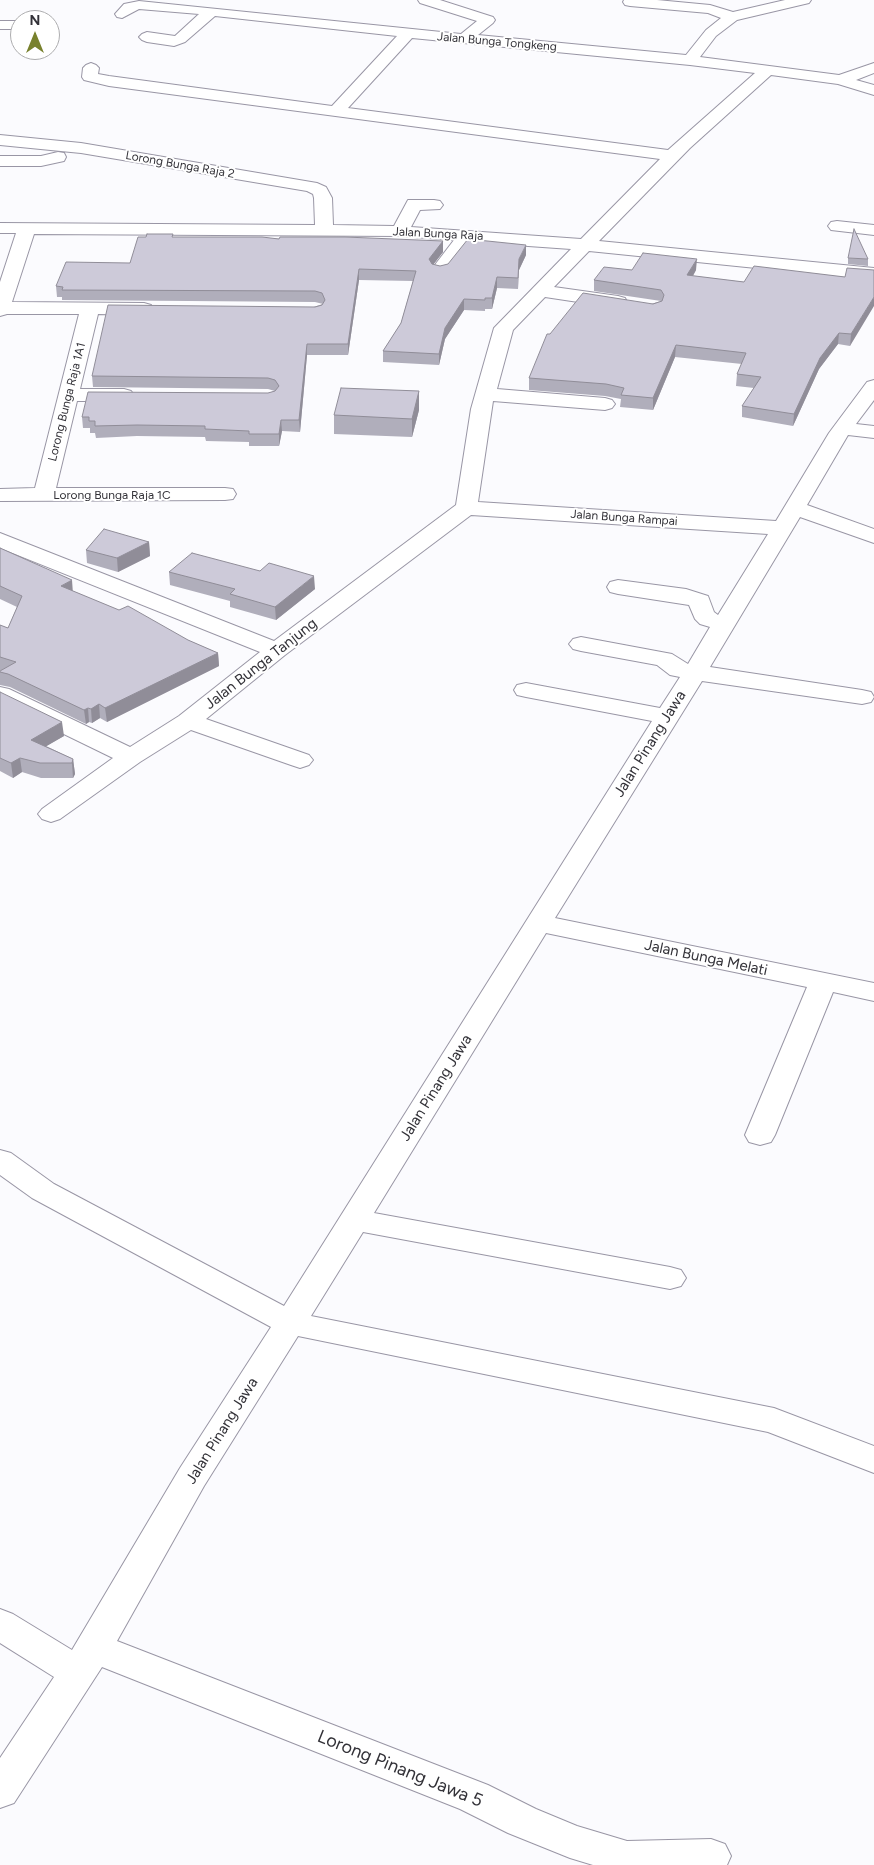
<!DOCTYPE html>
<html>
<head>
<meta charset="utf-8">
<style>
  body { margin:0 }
  #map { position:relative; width:874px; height:1865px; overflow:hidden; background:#fbfbfe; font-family:Figtree,sans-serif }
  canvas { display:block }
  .north { position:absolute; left:10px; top:10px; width:50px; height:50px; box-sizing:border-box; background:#fff; border:1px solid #adadaf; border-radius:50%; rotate:0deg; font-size:14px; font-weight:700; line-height:20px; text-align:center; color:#333238 }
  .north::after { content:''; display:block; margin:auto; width:18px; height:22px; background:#78812d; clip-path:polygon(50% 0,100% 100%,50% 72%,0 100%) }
</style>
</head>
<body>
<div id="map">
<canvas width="874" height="1865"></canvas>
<div class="north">N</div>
</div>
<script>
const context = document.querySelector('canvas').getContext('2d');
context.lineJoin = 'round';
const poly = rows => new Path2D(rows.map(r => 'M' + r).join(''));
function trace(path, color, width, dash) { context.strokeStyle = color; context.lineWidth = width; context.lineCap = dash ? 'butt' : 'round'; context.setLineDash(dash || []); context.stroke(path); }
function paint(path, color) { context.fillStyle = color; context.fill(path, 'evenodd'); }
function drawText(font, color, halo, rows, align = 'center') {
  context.font = font + ' Figtree,sans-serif'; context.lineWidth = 4; context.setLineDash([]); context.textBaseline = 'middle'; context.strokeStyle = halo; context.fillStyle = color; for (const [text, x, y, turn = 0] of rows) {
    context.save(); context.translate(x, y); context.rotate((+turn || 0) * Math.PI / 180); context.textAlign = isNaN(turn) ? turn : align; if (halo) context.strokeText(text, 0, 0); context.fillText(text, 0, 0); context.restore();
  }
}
const minor = poly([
  [418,0,440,0,493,17,495,20,493,23,478,35,686,55,706,30,721,18,708,13,630,6,625,5,623,2,624,0,657,0,710,5,733,12,785,0,811,0,809,3,737,20,716,36,700,57,839,75,874,63,874,73,856,80,874,85,874,95,838,84,771,75,690,148,599,241,874,268,874,280,589,251,554,287,618,296,625,298,627,302,625,306,618,308,545,297,513,330,497,389,605,398,612,400,615,404,612,408,605,410,493,401,478,502,776,521,829,433,867,382,874,380,874,400,856,424,874,426,874,438,848,435,807,505,874,529,874,543,800,517,710,667,862,690,871,692,874,697,871,702,862,704,702,681,555,918,874,983,874,1001,833,992,775,1135,771,1142,760,1145,749,1142,745,1135,807,987,546,933,374,1213,670,1267,681,1270,686,1278,681,1286,670,1289,363,1232,311,1316,774,1408,874,1446,874,1473,768,1432,298,1336,204,1486,117,1641,488,1785,536,1809,577,1826,627,1841,711,1839,725,1844,731,1856,727,1865,593,1865,570,1858,508,1833,460,1809,102,1667,14,1803,0,1808,0,1758,54,1677,0,1643,0,1609,13,1614,72,1650,180,1468,271,1327,32,1198,0,1175,0,1150,11,1153,54,1184,284,1306,652,721,526,697,517,695,514,690,517,685,526,683,660,708,680,677,670,675,657,665,581,651,573,649,569,644,573,639,581,637,672,654,688,664,710,627,700,624,695,619,689,605,618,594,610,592,607,587,610,582,618,580,686,589,708,596,714,612,718,615,768,534,471,515,285,655,206,719,309,755,313,760,309,765,300,768,291,765,191,730,140,762,60,819,51,822,42,819,38,814,42,809,113,758,0,703,0,687,9,689,130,747,179,716,260,652,0,548,0,533,274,641,456,505,471,409,494,328,571,249,471,242,446,274,440,275,434,274,431,270,454,240,400,236,34,234,12,302,144,303,151,305,153,309,151,313,144,315,98,314,80,389,124,389,131,391,134,395,131,399,124,401,77,401,56,488,225,488,233,489,236,494,233,499,225,500,0,501,0,489,35,488,79,314,7,314,0,316,0,282,16,233,0,233,0,223,315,225,314,198,313,194,307,191,81,153,0,145,0,135,81,143,317,183,326,187,332,198,333,225,394,226,408,200,434,200,440,201,443,205,440,209,420,210,411,227,581,239,660,159,109,86,84,80,82,77,83,68,86,65,91,63,96,65,99,68,98,74,109,76,332,106,397,36,215,16,185,42,174,46,147,42,142,40,139,37,142,34,147,32,175,36,199,14,139,9,122,18,117,17,115,14,124,4,139,1,461,34,477,21,420,3,418,0],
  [412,38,690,65,755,73,668,150,348,108,412,38],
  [0,21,20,21,20,29,0,29,0,21],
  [58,152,64,153,66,157,64,161,41,166,0,166,0,156,41,156,58,152],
  [837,221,874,225,874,235,831,230,828,226,831,222,837,221]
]);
const wall = poly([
  [146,237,443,241,443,252,433,265,440,266,526,255,519,270,518,289,497,288,492,309,485,309,485,311,464,310,445,339,439,365,383,362,383,351,401,323,413,281,359,280,348,355,307,355,300,432,282,431,279,446,249,446,249,442,206,441,205,437,137,436,96,438,95,433,90,433,90,428,83,428,82,417,268,393,275,391,268,389,93,387,92,376,323,304,315,302,62,300,62,297,57,297,56,286,130,263],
  [848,258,868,259,868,266,848,264],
  [632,270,696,270,693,276,744,282,845,277,874,270,850,346,838,344,819,369,793,426,742,417,742,406,754,388,736,386,737,374,742,364,675,357,653,410,620,407,621,399,605,396,529,390,529,378,550,334,661,301,594,291,594,280],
  [419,391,419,410,412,437,334,434,334,415],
  [149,542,150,556,118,572,87,563,86,550],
  [0,548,73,591,218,653,219,666,107,722,100,718,92,723,89,722,86,724,10,687,0,685,0,671,1,670,0,670,0,625,8,628,17,607,0,599],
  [169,572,315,589,276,620,230,607,230,601,170,585],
  [0,692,64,736,46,746,73,759,75,774,73,778,41,778,22,772,13,778,0,771]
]);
const shadedWall = poly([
  [443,241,443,252,429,270,429,259],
  [526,245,526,255,519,270,518,289,519,259],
  [697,259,696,270,687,286,687,275],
  [359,269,359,280,348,355,348,344],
  [497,277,497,288,492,309,492,298],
  [874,297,874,306,850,346,851,334],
  [464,299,464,310,445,339,439,365,439,354,445,328],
  [839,333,838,344,819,369,793,426,794,414,820,358],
  [307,344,307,355,300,432,299,420],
  [676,345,675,357,653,410,653,398],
  [419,391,419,410,412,437,412,419],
  [281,420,282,431,279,446,279,434],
  [149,542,150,556,118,572,117,558],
  [314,576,315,589,276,620,275,607],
  [72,580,73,594,61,586],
  [218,653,219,666,107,722,105,708],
  [99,704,100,718,92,723,91,709],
  [88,708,89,722,86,724,84,710],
  [62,722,64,736,33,754,31,740],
  [20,758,22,772,13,778,11,763],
  [73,759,75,774,73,778,72,763]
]);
const building = poly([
  [854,229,868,259,848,258,854,229],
  [147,234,173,234,172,237,262,237,279,239,280,237,345,237,443,241,429,259,432,264,440,266,448,264,468,239,526,245,519,259,518,278,497,277,492,298,485,298,485,300,464,299,445,328,439,354,383,351,401,323,416,271,359,269,348,344,307,344,299,420,281,420,279,434,249,434,249,431,205,429,205,426,137,425,95,426,95,421,89,421,89,417,82,417,88,392,268,393,275,391,279,386,275,380,268,378,92,376,108,305,315,307,322,305,325,300,322,293,315,291,62,290,63,287,56,286,66,262,130,263,138,237,146,237,147,234],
  [643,253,697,259,687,275,744,282,754,266,845,277,847,268,874,270,874,297,851,334,839,333,820,358,794,414,742,406,761,377,737,374,746,353,676,345,653,398,621,395,624,388,606,384,529,378,547,334,550,334,583,293,653,304,662,301,664,295,661,290,594,280,604,267,632,270,643,253],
  [341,388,419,391,412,419,334,415,341,388],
  [104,529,149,542,117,558,86,550,104,529],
  [0,548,72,580,61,586,119,610,128,606,188,640,218,653,105,708,99,704,91,709,88,708,84,710,8,674,0,672,0,671,16,662,0,657,0,625,8,628,22,596,0,586,0,548],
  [192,553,260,571,269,563,314,576,275,607,230,594,235,589,169,572,192,553],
  [0,692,62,722,31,740,73,759,72,763,40,763,20,758,11,763,0,758,0,692]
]);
const farStreetnames = [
  ["Jalan Bunga Tongkeng",497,42,5],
  ["Lorong Bunga Raja 2",180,165,10],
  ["Jalan Bunga Raja",438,234,3],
  ["Lorong Bunga Raja 1A1",67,402,-76],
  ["Lorong Bunga Raja 1C",112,495],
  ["Jalan Bunga Rampai",624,518,4]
];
const streetNames = [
  ["Jalan Bunga Tanjung",261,664,-38],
  ["Jalan Pinang Jawa",650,744,-58],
  ["Jalan Bunga Melati",706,958,12],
  ["Jalan Pinang Jawa",436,1088,-58],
  ["Jalan Pinang Jawa",222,1431,-58]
];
const nearStreetnames = [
  ["Lorong Pinang Jawa 5",400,1769,22]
];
trace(minor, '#9996a5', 2);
paint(minor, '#fff');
paint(wall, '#b0aebb');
paint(shadedWall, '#908d98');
paint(building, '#cdcad9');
trace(building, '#908d98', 1);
drawText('12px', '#333238', '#fff', farStreetnames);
drawText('15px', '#333238', '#fff', streetNames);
drawText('18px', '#333238', '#fff', nearStreetnames);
</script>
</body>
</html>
